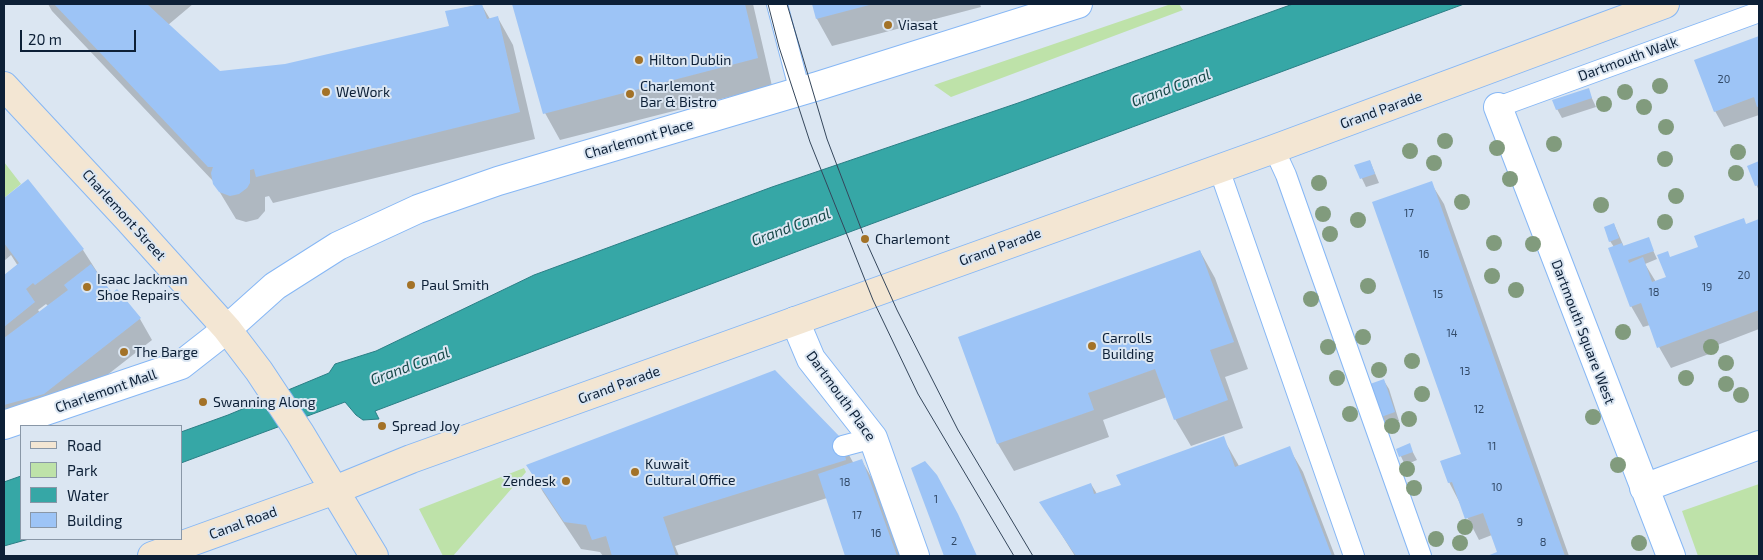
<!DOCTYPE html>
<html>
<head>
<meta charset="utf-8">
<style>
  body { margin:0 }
  #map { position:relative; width:1763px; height:560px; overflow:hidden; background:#dbe6f2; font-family:"Exo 2",sans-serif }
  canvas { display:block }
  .frame { position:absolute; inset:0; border:5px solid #0d2037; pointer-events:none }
  .legend { position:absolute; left:20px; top:425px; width:162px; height:115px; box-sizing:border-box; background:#dbe6f2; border:1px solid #8997a7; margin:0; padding:6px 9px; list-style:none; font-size:15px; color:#0d2037 }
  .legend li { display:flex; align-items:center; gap:10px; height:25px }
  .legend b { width:25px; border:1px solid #8997a7 }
  .scale { position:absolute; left:20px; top:30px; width:116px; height:22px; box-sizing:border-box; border:2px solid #0d2037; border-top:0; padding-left:6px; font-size:15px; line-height:18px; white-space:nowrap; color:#0d2037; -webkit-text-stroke:4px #dbe6f2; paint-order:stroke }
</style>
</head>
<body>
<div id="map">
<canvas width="1763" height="560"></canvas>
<div class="frame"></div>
<ul class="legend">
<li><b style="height:6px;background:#f3e6d3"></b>Road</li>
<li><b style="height:14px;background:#bee2a9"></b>Park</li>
<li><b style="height:14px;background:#36a7a6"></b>Water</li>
<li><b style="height:14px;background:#9dc4f6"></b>Building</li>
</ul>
<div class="scale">20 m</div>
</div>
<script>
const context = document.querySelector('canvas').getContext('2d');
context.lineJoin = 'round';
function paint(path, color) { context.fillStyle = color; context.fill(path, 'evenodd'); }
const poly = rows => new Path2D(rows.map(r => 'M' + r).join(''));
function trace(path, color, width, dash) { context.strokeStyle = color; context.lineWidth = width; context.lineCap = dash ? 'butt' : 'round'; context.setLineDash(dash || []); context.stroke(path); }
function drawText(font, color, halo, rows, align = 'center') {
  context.font = font + ' "Exo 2",sans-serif'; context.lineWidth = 4; context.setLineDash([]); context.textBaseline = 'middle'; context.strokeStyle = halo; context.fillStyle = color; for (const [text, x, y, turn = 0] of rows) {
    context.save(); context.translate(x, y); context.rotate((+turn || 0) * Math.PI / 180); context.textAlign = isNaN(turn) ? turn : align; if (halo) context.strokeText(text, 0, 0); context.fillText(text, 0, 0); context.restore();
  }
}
const green = poly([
  [1171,4,1179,4,1183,10,951,97,934,85],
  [4,162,21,184,4,198],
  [524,468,526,472,453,556,443,556,419,509],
  [1759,484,1759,556,1698,556,1682,511]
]);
const water = poly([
  [1293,4,1464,4,801,250,375,411,379,419,363,420,356,415,345,402,181,463,181,432,228,415,329,373,335,364,376,351,534,275,772,187,1018,103,1293,4],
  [21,476,21,539,29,539,4,546,4,482,21,476]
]);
const shadow = poly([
  [48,4,193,4,168,25,220,73,285,65,451,27,446,12,481,4,490,19,498,18,513,45,535,139,273,203,269,196,265,197,265,211,258,219,246,222,236,219,213,181,52,11],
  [513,4,753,4,772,86,560,140,545,113],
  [813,4,980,4,981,7,832,46,817,19],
  [1759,37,1759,115,1724,127,1715,111,1696,61],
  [1588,90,1596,107,1562,118,1557,109],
  [1370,161,1379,183,1366,187,1356,166],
  [1759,163,1759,191,1749,167],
  [27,181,83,250,112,295,117,290,140,319,152,340,56,415,4,430,4,277,18,266,11,255,4,261,4,200],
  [46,304,48,306,40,313,38,310],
  [1431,183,1444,204,1569,556,1490,556,1499,553,1492,535,1479,540,1449,482,1463,454],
  [1759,220,1759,329,1707,349,1709,354,1671,368,1659,347,1650,325,1643,327,1631,306,1614,247,1610,241,1614,224,1624,247,1648,239,1657,259,1645,264,1656,282,1668,278,1671,258,1700,248,1746,225],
  [1200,251,1215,278,1248,369,1225,377,1243,428,1191,446,1175,419,1167,397,1103,420,1109,437,1014,471,998,444,960,337],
  [1384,381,1389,389,1399,421,1387,425,1382,417,1372,385],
  [1223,438,1239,466,1289,448,1303,472,1335,556,1075,556,1041,502,1091,484,1097,494,1123,486],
  [840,439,854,464,862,461,874,482,900,556,847,556,827,498,675,546,679,556,603,556,600,552,581,549,543,492,528,465],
  [1409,445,1417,460,1405,465,1398,450]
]);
const building = poly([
  [54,4,147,4,220,71,285,64,449,26,445,11,482,4,487,19,498,16,520,112,256,177,254,169,250,170,250,183,247,188,239,194,230,196,219,192,213,184,211,173,213,167,208,167],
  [512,4,745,4,758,58,543,114],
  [812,4,873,4,816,19],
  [1759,36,1759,106,1757,107,1754,97,1714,112,1694,60],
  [1589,88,1592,98,1556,110,1552,100],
  [1370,160,1375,174,1360,179,1354,165],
  [1759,161,1759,185,1755,186,1747,166],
  [28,179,84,249,35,285,33,283,26,289,35,302,4,327,4,275,19,263,4,243,4,198],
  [1432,181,1515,417,1565,556,1487,556,1497,552,1483,513,1465,519,1452,482,1448,483,1440,461,1461,454,1372,202],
  [1744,218,1746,224,1759,219,1759,310,1657,348,1641,303,1630,307,1608,248,1622,243,1623,246,1649,237,1654,251,1628,260,1629,263,1643,257,1652,282,1666,277,1657,255,1668,251,1670,257,1698,247,1694,236],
  [1614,223,1619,238,1609,242,1604,227],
  [1200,250,1234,342,1210,350,1228,400,1174,420,1155,369,1088,393,1094,410,997,444,958,337],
  [91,264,112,293,117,289,141,318,44,394,4,405,4,338,68,290,64,285],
  [775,370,841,438,846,460,663,517,676,556,612,556,606,536,592,540,586,525,564,522,526,465],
  [1384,379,1395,412,1381,417,1370,384],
  [1224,436,1235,467,1290,446,1332,556,1076,556,1039,502,1091,483,1094,494,1121,485,1116,475],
  [1410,443,1413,452,1399,457,1396,449],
  [862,459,873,489,897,556,845,556,818,474],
  [925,461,937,475,958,514,977,556,944,556,911,468]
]);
const service = poly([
  [777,4,800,92],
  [1498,107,1759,12],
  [1274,149,1286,175,1421,556],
  [1219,169,1354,556],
  [843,446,873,438]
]);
const minor = poly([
  [1498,107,1671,556],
  [795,321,811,359,873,438,915,556],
  [4,425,181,365,227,329,275,286,338,246,418,209,498,181,818,86,1078,4],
  [1644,488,1759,445]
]);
const secondary = poly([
  [4,86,127,218,227,329,259,371,300,433,374,556],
  [152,556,335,490,411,459,1274,149,1665,4]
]);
const tram = poly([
  [768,4,779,47,810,142,873,300,918,394,1014,556],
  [787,4,827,139,865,239,897,310,958,430,1033,556]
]);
const trees = [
  [1660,86],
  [1625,92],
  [1604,104],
  [1644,107],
  [1666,127],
  [1445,141],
  [1554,144],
  [1497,148],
  [1410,151],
  [1738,152],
  [1665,159],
  [1434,163],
  [1736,173],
  [1510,179],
  [1319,183],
  [1676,196],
  [1462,202],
  [1601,205],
  [1323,214],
  [1358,220],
  [1665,222],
  [1330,234],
  [1494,243],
  [1533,244],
  [1492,276],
  [1368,286],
  [1516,290],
  [1311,299],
  [1623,332],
  [1363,337],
  [1328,347],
  [1711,347],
  [1412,361],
  [1726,363],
  [1379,370],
  [1337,378],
  [1686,378],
  [1726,384],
  [1422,394],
  [1741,395],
  [1350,414],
  [1593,417],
  [1409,419],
  [1392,426],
  [1618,465],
  [1407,469],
  [1414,488],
  [1465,527],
  [1436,539],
  [1460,543],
  [1639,543]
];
const markers = [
  [888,25,5,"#a37227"],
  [639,60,5,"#a37227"],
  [326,92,5,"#a37227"],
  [630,94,5,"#a37227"],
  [865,239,5,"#a37227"],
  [411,285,5,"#a37227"],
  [87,287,5,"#a37227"],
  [1092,346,5,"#a37227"],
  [124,352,5,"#a37227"],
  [203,402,5,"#a37227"],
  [382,426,5,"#a37227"],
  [635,472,5,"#a37227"],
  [566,481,5,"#a37227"]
];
const numberNames = [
  ["20",1724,79],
  ["17",1409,213],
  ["16",1424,254],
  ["20",1744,275],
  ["19",1707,287],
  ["18",1654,292],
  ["15",1438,294],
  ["14",1452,333],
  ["13",1465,371],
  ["12",1479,409],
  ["11",1492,446],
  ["18",845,482],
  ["10",1497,487],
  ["1",936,499],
  ["17",857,515],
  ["9",1520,522],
  ["16",876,533],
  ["2",954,541],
  ["8",1543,542]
];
const poiNames = [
  ["Viasat",898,25],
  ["Hilton Dublin",649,60],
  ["Charlemont",640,86],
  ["Bar & Bistro",640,102],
  ["WeWork",336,92],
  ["Charlemont",875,239],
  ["Isaac Jackman",97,279],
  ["Shoe Repairs",97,295],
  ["Paul Smith",421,285],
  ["Carrolls",1102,338],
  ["Building",1102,354],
  ["The Barge",134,352],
  ["Swanning Along",213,402],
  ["Spread Joy",392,426],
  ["Kuwait",645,464],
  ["Cultural Office",645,480],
  ["Zendesk",556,481,"right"]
];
const streetNames = [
  ["Dartmouth Walk",1628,59,-20],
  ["Grand Parade",1381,110,-20],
  ["Charlemont Place",639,139,-16],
  ["Charlemont Street",124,215,48],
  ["Grand Parade",1000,247,-20],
  ["Dartmouth Square West",1583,332,69],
  ["Grand Parade",619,385,-20],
  ["Charlemont Mall",106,391,-19],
  ["Dartmouth Place",841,396,54],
  ["Canal Road",243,523,-20]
];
const waterNames = [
  ["Grand Canal",1171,88,-20],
  ["Grand Canal",791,227,-20],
  ["Grand Canal",410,366,-20]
];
paint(green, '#bee2a9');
paint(water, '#36a7a6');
trace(water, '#2a7e85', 1);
paint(shadow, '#0003');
paint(building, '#9dc4f6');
trace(service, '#86b7f5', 22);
trace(minor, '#86b7f5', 30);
trace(secondary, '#86b7f5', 30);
trace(service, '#fff', 20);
trace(minor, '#fff', 28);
trace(secondary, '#f3e6d3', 28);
trace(tram, '#34465b', 1);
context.fillStyle = '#819b7d';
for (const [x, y] of trees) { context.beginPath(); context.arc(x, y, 8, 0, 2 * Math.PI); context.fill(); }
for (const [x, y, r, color] of markers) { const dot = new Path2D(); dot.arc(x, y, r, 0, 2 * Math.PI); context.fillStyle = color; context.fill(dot); trace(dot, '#dbe6f2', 2); }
drawText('11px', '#314967', null, numberNames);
drawText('14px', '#0d2037', '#dbe6f2', poiNames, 'left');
drawText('14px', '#0d2037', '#dbe6f2', streetNames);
drawText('italic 15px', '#174848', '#dbe6f2', waterNames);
</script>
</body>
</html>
